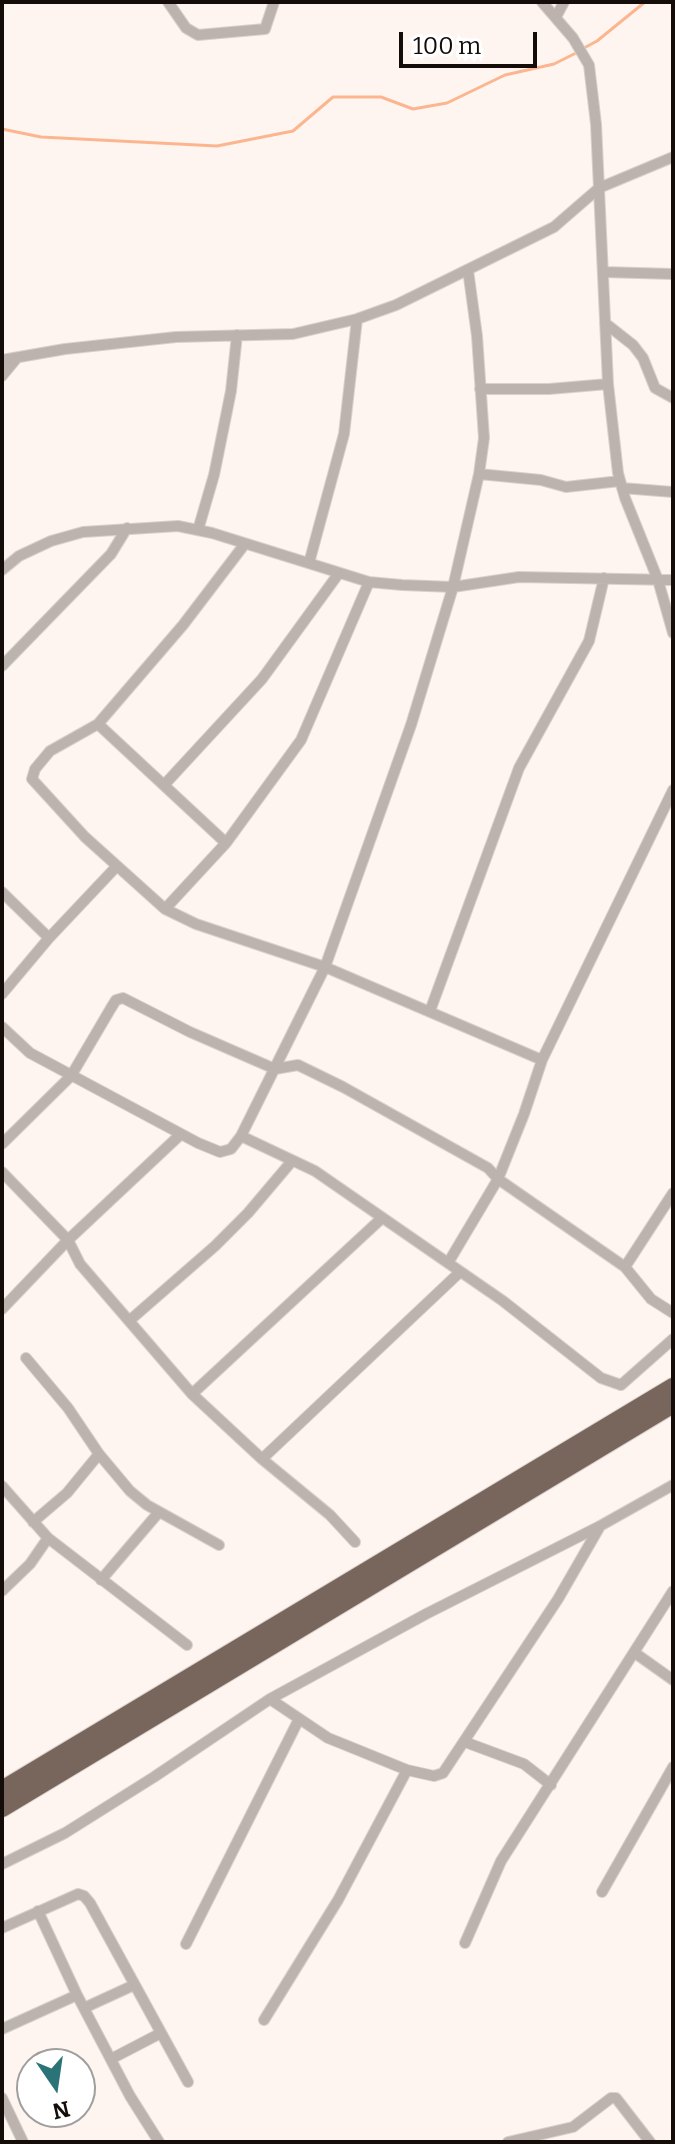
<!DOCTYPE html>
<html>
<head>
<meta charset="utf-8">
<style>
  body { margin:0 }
  #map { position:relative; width:675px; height:2144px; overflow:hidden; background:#fef5f1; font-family:Bitter,serif }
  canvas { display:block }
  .frame { position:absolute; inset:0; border:4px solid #130c08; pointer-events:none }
  .north { position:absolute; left:16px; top:2048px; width:80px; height:80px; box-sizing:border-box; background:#fff; border:2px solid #a19e9c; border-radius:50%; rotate:167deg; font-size:22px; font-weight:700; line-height:32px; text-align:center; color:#130c08 }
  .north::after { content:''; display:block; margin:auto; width:28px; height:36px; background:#2a7478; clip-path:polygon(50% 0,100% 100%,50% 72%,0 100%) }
  .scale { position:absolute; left:399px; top:32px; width:138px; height:36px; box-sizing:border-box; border:4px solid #130c08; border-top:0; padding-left:10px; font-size:24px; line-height:28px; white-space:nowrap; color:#130c08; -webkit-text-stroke:6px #fff; paint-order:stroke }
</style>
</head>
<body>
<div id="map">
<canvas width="675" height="2144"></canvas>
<div class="frame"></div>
<div class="north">N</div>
<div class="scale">100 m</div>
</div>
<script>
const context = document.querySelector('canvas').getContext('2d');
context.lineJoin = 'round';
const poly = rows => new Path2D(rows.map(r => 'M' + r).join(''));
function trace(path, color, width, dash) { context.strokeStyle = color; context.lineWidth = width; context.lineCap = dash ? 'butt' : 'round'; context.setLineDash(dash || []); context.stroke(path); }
const stream = poly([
  [584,48,597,41,645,2],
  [2,129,41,137,217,146,293,131,333,97,381,97,413,109,447,103,505,75,554,64,578,52]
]);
const street = poly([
  [168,2,186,28,198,35,265,29,274,2],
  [542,2,573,38,589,65,596,124,608,384,618,473,625,498,658,580,673,633],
  [556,17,564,2],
  [603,272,673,274],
  [605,323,633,345,643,358,655,388,673,398],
  [2,360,65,349,176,337,293,334,357,319,396,305,554,227,599,188,673,157],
  [2,376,16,359],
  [480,389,549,389,608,384],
  [479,474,541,480,566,487,620,481],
  [622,488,673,492],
  [198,530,214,475,231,391,237,335],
  [244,545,183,625,98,724,50,751,35,769,32,779,85,837,165,909,196,924,325,967,542,1060],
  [309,563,344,434,357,319],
  [2,570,19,556,51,541,83,532,178,526,212,533,369,582,402,585,453,587,519,577,673,580],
  [2,666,111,554,127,528],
  [98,724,226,843],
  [165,784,262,679,339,573],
  [2,892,49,938],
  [165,909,226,843,301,740,369,582],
  [2,994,49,938,116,867],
  [430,1011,519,768,589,641,604,578],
  [2,1027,30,1053,198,1143,220,1152,231,1149,241,1136,325,967,411,725,453,587,479,474,484,438,477,336,468,270],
  [241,1136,315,1171,503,1301,601,1378,621,1385,673,1339],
  [2,1144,71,1076,111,1008,116,1000,123,998,190,1032,275,1069,298,1065,343,1087,488,1168,498,1179,625,1267,673,1193],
  [2,1172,68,1240,80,1264,192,1394,262,1459,330,1515,355,1542],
  [448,1263,498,1179,524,1114,542,1060,673,790],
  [625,1267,651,1299,673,1313],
  [2,1309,68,1240,181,1134],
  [129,1321,215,1246,248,1213,292,1161],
  [26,1358,68,1408,99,1454,130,1491,147,1505,219,1545],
  [192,1394,382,1218],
  [262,1459,460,1272],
  [2,1486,48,1538,187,1645],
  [33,1522,67,1493,99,1454],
  [101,1580,159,1512],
  [2,1591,30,1564,48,1538],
  [635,1653,673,1680],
  [270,1699,328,1738,343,1744,407,1770,434,1776,443,1773,558,1599,599,1528],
  [465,1742,524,1764,551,1785],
  [2,1864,65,1833,154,1777,270,1699,426,1614,600,1526,673,1485],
  [602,1892,673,1767],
  [38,1911,77,1995,130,2096,159,2142],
  [2,1928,78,1894,84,1896,90,1903,188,2082],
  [465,1943,501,1861,673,1591],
  [186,1944,299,1719],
  [84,2008,134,1985],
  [264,2020,338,1900,407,1770],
  [2,2029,77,1995],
  [111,2059,161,2033],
  [2,2098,23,2142],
  [508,2142,573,2127,611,2098,616,2098,650,2142]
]);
const highway = poly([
  [2,1790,673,1387],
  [2,1808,673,1404]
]);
trace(stream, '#fcb68f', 3);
trace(street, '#d8d0cc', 12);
trace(highway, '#d8d0cc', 20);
trace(street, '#bcb3ae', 10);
trace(highway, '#78655b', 18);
</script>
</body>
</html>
